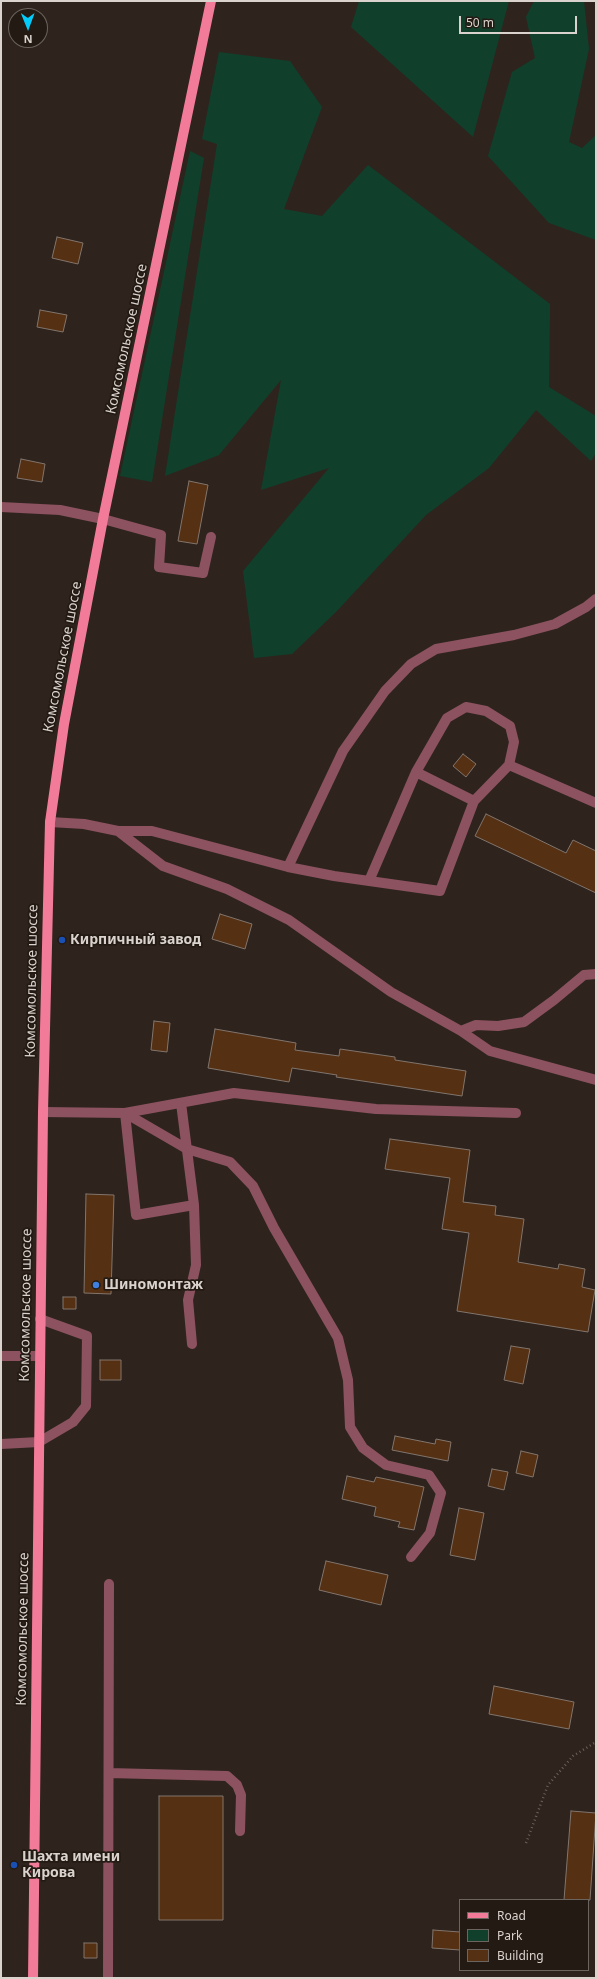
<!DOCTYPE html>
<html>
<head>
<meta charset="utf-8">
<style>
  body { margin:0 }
  #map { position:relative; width:597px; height:1979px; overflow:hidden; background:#2e241d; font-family:"Noto Sans",sans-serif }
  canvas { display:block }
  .frame { position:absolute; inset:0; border:2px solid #d9d2cd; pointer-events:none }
  .legend { position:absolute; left:459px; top:1899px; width:130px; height:72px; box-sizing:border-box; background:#241a14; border:1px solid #6c645e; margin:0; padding:5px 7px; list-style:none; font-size:12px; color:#d9d2cd }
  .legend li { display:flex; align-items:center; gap:8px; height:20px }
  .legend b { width:20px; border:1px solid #6c645e }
  .north { position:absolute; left:8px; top:8px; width:40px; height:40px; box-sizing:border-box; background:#241a14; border:1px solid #6c645e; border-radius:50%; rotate:179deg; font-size:11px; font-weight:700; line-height:16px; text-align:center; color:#d9d2cd }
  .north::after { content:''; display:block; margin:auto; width:14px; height:18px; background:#03cbf9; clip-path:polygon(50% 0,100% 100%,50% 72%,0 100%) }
  .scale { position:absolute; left:459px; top:16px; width:118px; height:18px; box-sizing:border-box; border:2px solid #d9d2cd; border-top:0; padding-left:5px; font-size:12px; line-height:14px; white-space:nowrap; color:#d9d2cd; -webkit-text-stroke:3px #241a14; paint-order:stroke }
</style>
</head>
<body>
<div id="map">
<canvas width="597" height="1979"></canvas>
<div class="frame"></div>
<ul class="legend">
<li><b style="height:5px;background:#f27b9a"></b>Road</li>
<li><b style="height:11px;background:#10402b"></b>Park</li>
<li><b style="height:11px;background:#563013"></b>Building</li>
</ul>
<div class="north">N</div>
<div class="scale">50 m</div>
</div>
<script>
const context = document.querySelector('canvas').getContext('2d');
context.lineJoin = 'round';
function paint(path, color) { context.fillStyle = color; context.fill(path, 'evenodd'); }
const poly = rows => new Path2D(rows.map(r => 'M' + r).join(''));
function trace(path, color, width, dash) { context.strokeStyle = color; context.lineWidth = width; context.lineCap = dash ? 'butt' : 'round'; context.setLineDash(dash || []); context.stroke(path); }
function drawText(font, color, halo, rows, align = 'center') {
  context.font = font + ' "Noto Sans",sans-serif'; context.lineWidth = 3.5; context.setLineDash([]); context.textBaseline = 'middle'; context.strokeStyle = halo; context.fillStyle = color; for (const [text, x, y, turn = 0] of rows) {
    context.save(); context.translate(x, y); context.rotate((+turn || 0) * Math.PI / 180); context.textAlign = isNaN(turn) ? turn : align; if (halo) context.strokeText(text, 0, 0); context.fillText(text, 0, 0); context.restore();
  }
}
const green = poly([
  [359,1,509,1,473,137,351,27],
  [534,1,584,1,589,49,569,142,582,148,596,135,596,240,549,223,488,156,512,72,535,58,526,17],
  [219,52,290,61,322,107,284,209,322,216,368,165,550,304,549,387,596,416,596,453,591,461,536,410,489,468,426,515,336,612,292,654,254,658,243,571,329,468,261,490,281,380,219,455,165,476,217,144,202,139],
  [190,151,204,158,152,482,120,476]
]);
const building = poly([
  [57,237,83,243,78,264,52,258,57,237],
  [40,310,67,315,63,332,37,327,40,310],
  [21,459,45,464,42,482,17,478,21,459],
  [189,481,208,485,197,544,178,541,189,481],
  [463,754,476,764,466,777,453,766,463,754],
  [486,814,566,853,573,840,596,851,596,893,475,836,486,814],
  [220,914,252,924,245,949,212,939,220,914],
  [154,1021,170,1023,167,1052,151,1050,154,1021],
  [215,1029,296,1043,295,1050,339,1056,340,1049,395,1057,395,1060,466,1071,462,1096,336,1077,337,1075,292,1068,289,1082,208,1068,215,1029],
  [390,1139,470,1150,463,1202,496,1206,495,1215,524,1219,518,1262,558,1269,559,1264,585,1269,582,1287,595,1290,588,1332,457,1311,469,1233,442,1229,450,1178,385,1169,390,1139],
  [86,1194,114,1195,111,1294,84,1293,86,1194],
  [63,1297,76,1297,76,1309,63,1309,63,1297],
  [511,1346,530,1349,523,1384,504,1380,511,1346],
  [100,1360,121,1360,121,1380,100,1380,100,1360],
  [395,1436,435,1444,436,1439,451,1442,448,1461,392,1450,395,1436],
  [521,1451,538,1455,533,1477,516,1473,521,1451],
  [492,1469,508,1472,504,1490,488,1486,492,1469],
  [347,1476,374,1482,376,1477,424,1487,414,1530,398,1527,400,1522,374,1516,376,1507,342,1499,347,1476],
  [459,1508,484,1513,475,1560,450,1555,459,1508],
  [326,1561,388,1575,381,1605,319,1590,326,1561],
  [494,1686,574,1702,569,1729,489,1714,494,1686],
  [159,1796,223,1796,223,1920,159,1920,159,1796],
  [571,1811,596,1813,590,1900,564,1900,571,1811],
  [433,1930,460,1932,460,1950,432,1948,433,1930],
  [84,1943,97,1943,97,1958,84,1958,84,1943]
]);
const path = poly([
  [526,1843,548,1785,573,1756,596,1742]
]);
const minor = poly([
  [1,507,60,510,103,519,161,535,159,567,203,573,211,537],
  [416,772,474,801],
  [50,822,84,824,118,831,163,866,227,889,289,920,391,992,461,1031,490,1051,596,1080],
  [118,831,152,831,288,867,334,876,440,891,474,801,509,765,596,803],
  [288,867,343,751,385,691,411,664,436,649,514,635,555,624,586,607,596,599],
  [369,881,416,772,447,718,466,707,486,711,510,726,514,742,509,765],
  [461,1031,476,1025,498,1026,524,1022,554,1000,584,975,596,974],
  [181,1103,194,1205,196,1265,188,1300,192,1344],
  [43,1112,125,1113,234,1093,376,1109,516,1113],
  [125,1113,187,1149,230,1162,253,1186,274,1228,338,1338,348,1380,350,1427,363,1448,386,1465,429,1475,441,1493,430,1533,411,1557],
  [125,1113,136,1215,194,1205],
  [1,1356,39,1356],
  [1,1444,39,1442,73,1422,86,1406,87,1336,40,1319],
  [109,1773,227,1776,237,1785,241,1795,240,1831],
  [108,1978,109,1584]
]);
const major = poly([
  [33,1978,43,1112,50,822,64,724,103,519,211,1]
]);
const markers = [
  [62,940,4,"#1a4fb4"],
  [96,1285,4,"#3f7fe0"],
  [14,1865,4,"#1a4fb4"]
];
const streetNames = [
  ["Комсомольское шоссе",127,339,-78],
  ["Комсомольское шоссе",63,657,-79],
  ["Комсомольское шоссе",32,981,-89],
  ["Комсомольское шоссе",26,1305,-89],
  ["Комсомольское шоссе",23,1629,-89]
];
const poiNames = [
  ["Кирпичный завод",70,940],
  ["Шиномонтаж",104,1285],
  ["Шахта имени",22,1857],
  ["Кирова",22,1873]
];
paint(green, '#10402b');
paint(building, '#563013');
trace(building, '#81756d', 1);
trace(path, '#6b625b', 2.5, [1, 3]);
trace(minor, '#8c5260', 10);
trace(major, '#f27b9a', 10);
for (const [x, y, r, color] of markers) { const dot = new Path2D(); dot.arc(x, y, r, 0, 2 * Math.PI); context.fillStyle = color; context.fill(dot); trace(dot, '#241a14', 1.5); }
drawText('14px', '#d9d2cd', '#241a14', streetNames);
drawText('bold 14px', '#d9d2cd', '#241a14', poiNames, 'left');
</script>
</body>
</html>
